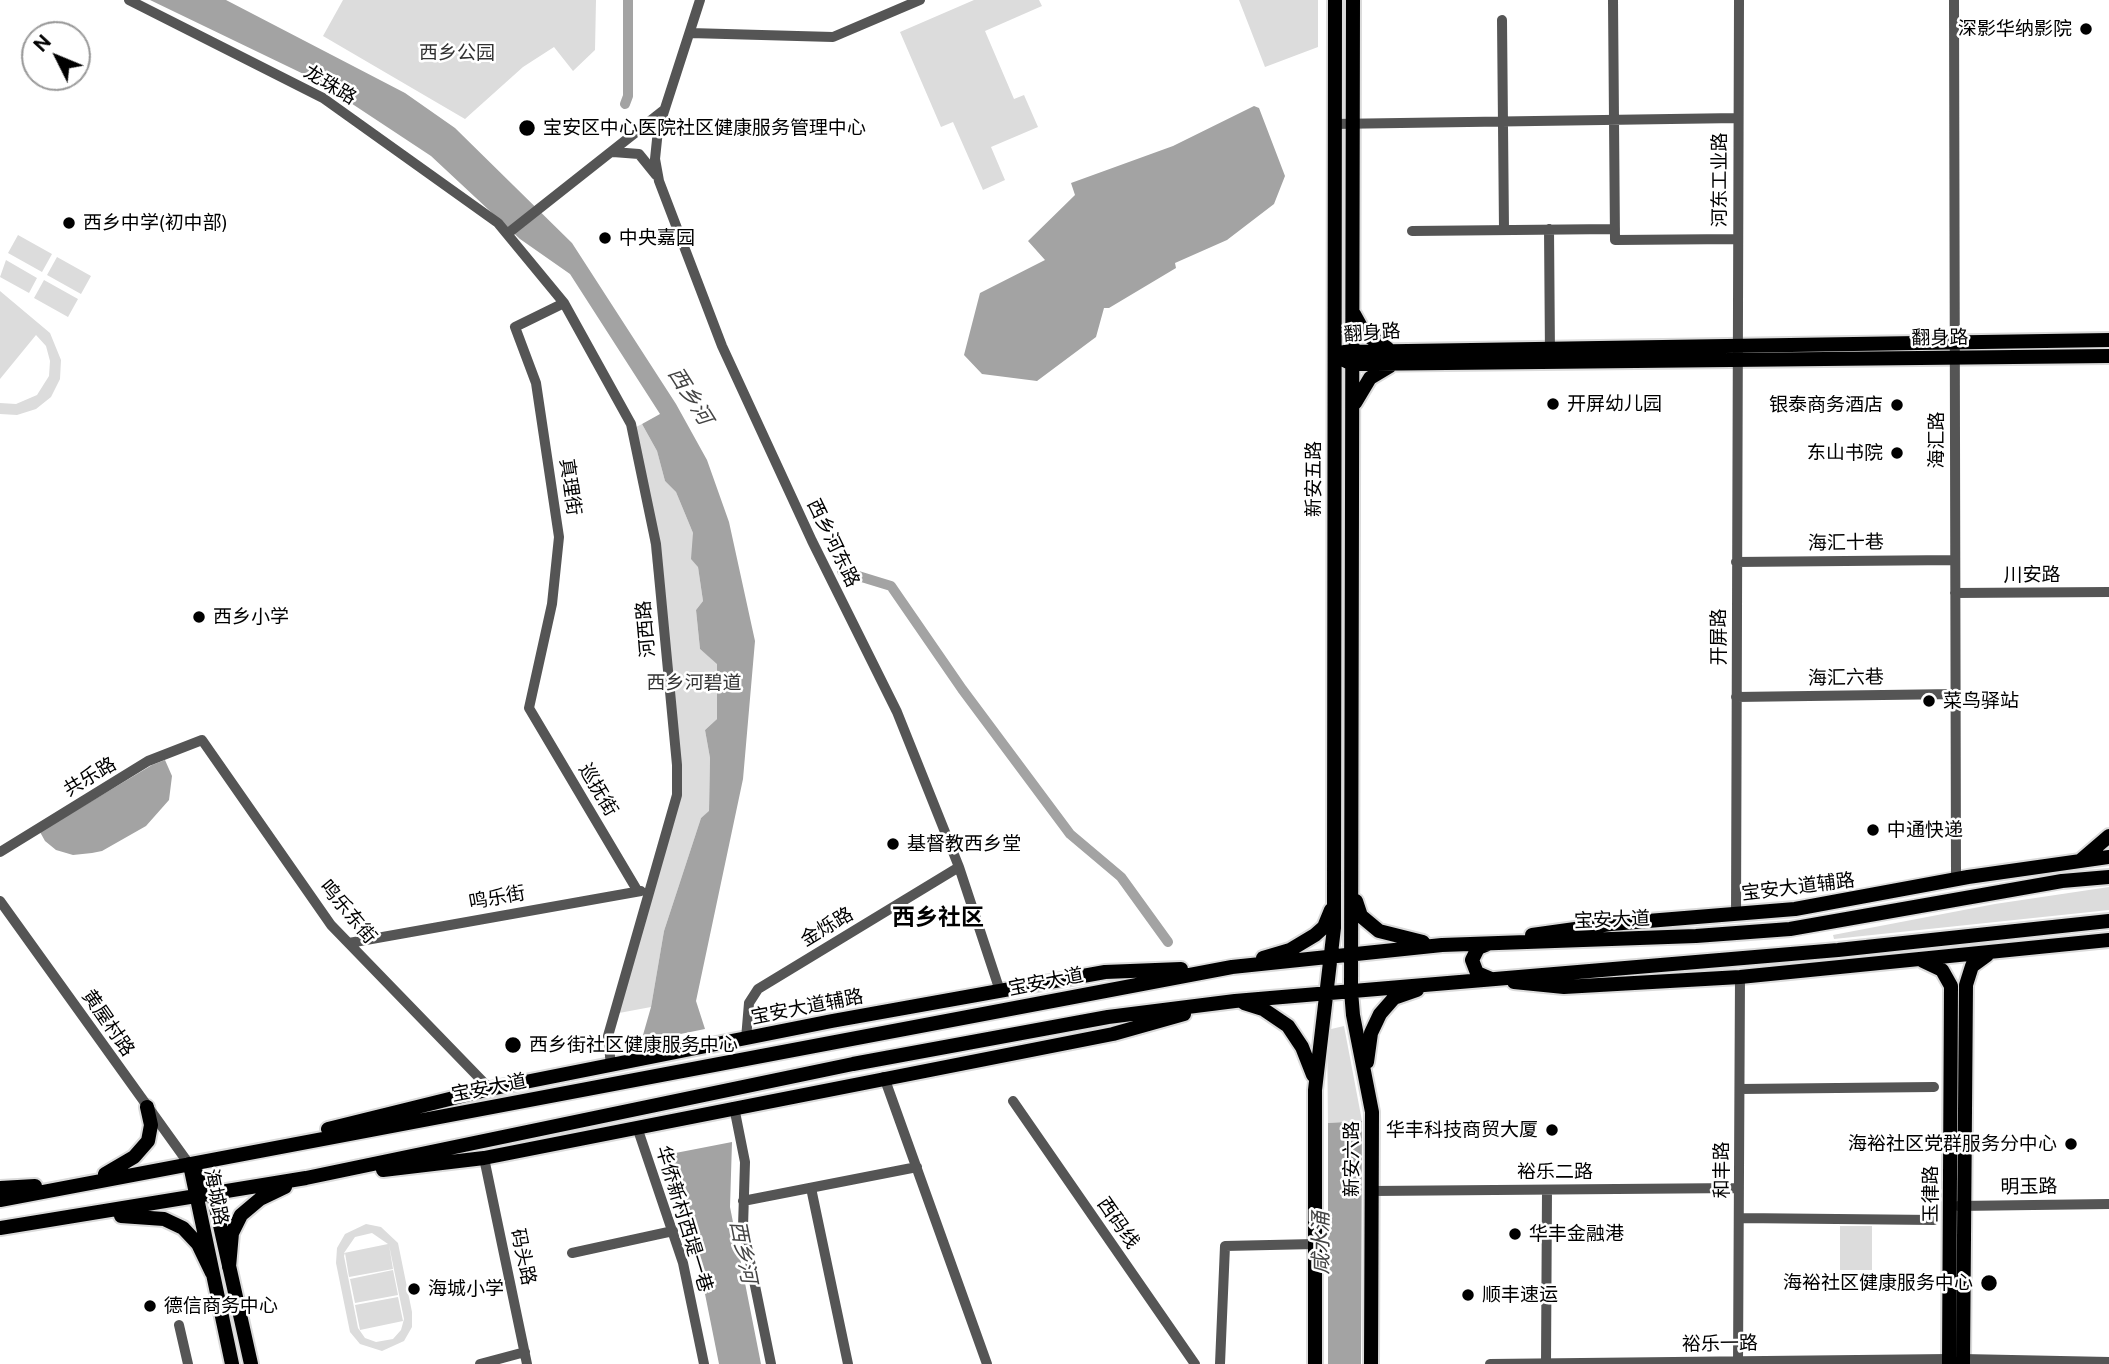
<!DOCTYPE html>
<html>
<head>
<meta charset="utf-8">
<style>
  body { margin:0 }
  #map { position:relative; width:2109px; height:1364px; overflow:hidden; background:#fff; font-family:"Public Sans",sans-serif }
  canvas { display:block }
  .north { position:absolute; left:21px; top:21px; width:70px; height:70px; box-sizing:border-box; background:#fff; border:2px solid #999; border-radius:50%; rotate:313deg; font-size:19px; font-weight:700; line-height:28px; text-align:center; color:#000 }
  .north::after { content:''; display:block; margin:auto; width:24px; height:32px; background:#000; clip-path:polygon(50% 0,100% 100%,50% 72%,0 100%) }
</style>
</head>
<body>
<div id="map">
<canvas width="2109" height="1364"></canvas>
<div class="north">N</div>
</div>
<script>
const context = document.querySelector('canvas').getContext('2d');
context.lineJoin = 'round';
function paint(path, color) { context.fillStyle = color; context.fill(path, 'evenodd'); }
const poly = rows => new Path2D(rows.map(r => 'M' + r).join(''));
function trace(path, color, width, dash) { context.strokeStyle = color; context.lineWidth = width; context.lineCap = dash ? 'butt' : 'round'; context.setLineDash(dash || []); context.stroke(path); }
function drawText(font, color, halo, rows, align = 'center') {
  context.font = font + ' "Public Sans","Noto Sans SC",sans-serif'; context.lineWidth = 5; context.setLineDash([]); context.textBaseline = 'middle'; context.strokeStyle = halo; context.fillStyle = color; for (const [text, x, y, turn = 0] of rows) {
    context.save(); context.translate(x, y); context.rotate((+turn || 0) * Math.PI / 180); context.textAlign = isNaN(turn) ? turn : align; if (halo) context.strokeText(text, 0, 0); context.fillText(text, 0, 0); context.restore();
  }
}
const green = poly([
  [343,0,596,0,595,50,573,71,554,47,523,67,465,119,323,36],
  [974,0,1039,0,1042,6,985,31,1014,99,1024,95,1038,127,991,147,1005,180,983,190,953,122,941,127,900,32],
  [1239,0,1318,0,1318,47,1265,67],
  [18,235,52,254,42,272,8,253],
  [57,257,91,276,81,294,47,275],
  [6,260,37,278,29,293,0,277],
  [44,280,78,299,68,317,34,298],
  [0,291,50,333,61,360,60,379,51,397,36,409,17,415,0,414,0,403,16,404,37,395,49,376,50,361,46,346,36,335,0,379],
  [642,424,657,451,665,481,676,492,693,533,703,601,696,610,700,649,717,663,717,719,705,730,710,758,709,812,701,818,664,931,651,1007,619,1013,681,792,636,427],
  [2109,887,2109,910,1834,939,1833,935,1995,904],
  [1344,1026,1362,1121,1328,1123,1327,1030],
  [366,1224,381,1227,398,1243,412,1312,412,1327,404,1341,382,1351,360,1344,350,1332,336,1263,337,1248,345,1234],
  [372,1233,388,1244,344,1253,355,1237],
  [389,1245,404,1319,401,1330,393,1339,376,1342,365,1338,358,1328,344,1256,345,1253,349,1277,393,1269],
  [1840,1226,1872,1226,1872,1270,1840,1270],
  [393,1270,398,1295,355,1303,350,1279],
  [398,1297,403,1321,360,1330,355,1305]
]);
const water = poly([
  [150,0,226,0,405,93,455,128,572,243,676,404,707,460,729,522,755,641,743,779,696,1001,705,1029,641,1042,651,1007,664,931,701,818,709,811,710,758,705,730,717,719,717,664,700,649,696,610,703,601,698,567,691,559,693,533,676,492,665,481,657,451,642,424,660,414,570,274,520,239,431,156,316,80],
  [1254,106,1259,108,1285,176,1274,204,1227,240,1175,263,1176,268,1109,308,1104,308,1096,337,1037,381,982,374,964,355,980,293,1045,260,1028,241,1075,195,1071,183,1173,146],
  [165,760,172,776,169,800,146,826,102,851,92,853,73,855,56,850,45,841,40,832,152,765],
  [1362,1121,1361,1364,1328,1364,1328,1123],
  [732,1142,730,1207,761,1364,719,1364,690,1219,660,1156]
]);
const canal = poly([
  [625,104,628,96,628,0],
  [842,571,891,586,962,689,1070,834,1121,877,1168,942]
]);
const minor = poly([
  [129,0,323,98,498,223,564,303,631,424,656,544,677,765,677,795,608,1036,611,1066],
  [700,0,658,130,655,159,659,181,722,346,812,541,897,712,959,867,1000,991],
  [1613,0,1615,240,1738,239],
  [1954,0,1956,879],
  [1502,20,1504,230],
  [690,33,833,37,920,0],
  [1333,124,1738,118],
  [613,152,639,154,656,175],
  [1549,229,1550,356],
  [1412,231,1615,229],
  [507,234,664,110],
  [564,303,515,327,536,383,559,537,552,604,529,708,637,890],
  [1736,562,1955,560],
  [1955,593,2109,592],
  [1736,697,1956,694],
  [0,852,148,761,202,740,331,925,490,1089],
  [0,901,189,1164],
  [1736,915,1739,0],
  [349,943,641,891],
  [746,1039,749,1003,758,989,959,867],
  [884,1077,987,1364],
  [1740,1089,1934,1087],
  [1013,1101,1195,1364],
  [734,1107,745,1162,743,1227,771,1364],
  [637,1127,683,1263,704,1364],
  [484,1158,527,1364],
  [811,1188,848,1364],
  [1372,1191,1739,1188],
  [743,1201,917,1167],
  [1958,1206,2109,1204],
  [1739,1218,1934,1220],
  [572,1253,673,1231],
  [179,1325,188,1364],
  [1963,1359,2109,1362],
  [1546,1363,1547,1190],
  [480,1364,525,1352],
  [1220,1364,1225,1246,1315,1244],
  [1490,1364,1949,1359],
  [1738,1364,1740,977]
]);
const major = poly([
  [1353,0,1351,991,1353,1015,1372,1112,1371,1364],
  [1354,314,1365,334,1387,348],
  [1344,352,2109,340],
  [1344,360,1352,364,2109,356],
  [1355,403,1370,378,1390,366],
  [2081,860,2109,836],
  [1356,901,1361,916,1379,931,1423,942],
  [1532,935,1611,924,1795,909,1968,877,2109,857],
  [1488,944,1478,948,1472,960,1477,973,1491,979],
  [1263,958,1290,950,1315,935,1324,927,1331,910],
  [1923,961,1942,970,1951,986,1949,1364],
  [1514,982,1564,987,1740,977,2109,940],
  [1244,1003,1263,1009,1288,1026,1302,1047,1313,1075],
  [1367,1062,1371,1033,1380,1014,1394,998,1417,990],
  [328,1129,490,1089,832,1021,1105,972,1181,969],
  [189,1164,213,1194,251,1364],
  [190,1165,232,1364],
  [383,1170,484,1158,1113,1034,1184,1014],
  [105,1174,134,1157,148,1141,151,1125,147,1107],
  [0,1188,35,1186],
  [0,1200,1232,967,1442,945,1696,936,1790,929,2062,881,2109,877],
  [121,1216,164,1219,183,1228,198,1244,212,1273],
  [0,1228,306,1178,853,1064,1108,1017,1235,1001,1838,950,2109,921],
  [229,1267,232,1233,241,1215,260,1199,285,1187],
  [1315,1364,1315,1090,1334,928,1334,888,1335,0],
  [1963,1364,1966,985,1972,966,1987,955]
]);
const markers = [
  [2086,29,7,"#000"],
  [527,128,9,"#000"],
  [69,223,7,"#000"],
  [605,238,7,"#000"],
  [1553,404,7,"#000"],
  [1897,405,7,"#000"],
  [1897,453,7,"#000"],
  [199,617,7,"#000"],
  [1929,701,7,"#000"],
  [1873,830,7,"#000"],
  [893,844,7,"#000"],
  [513,1045,9,"#000"],
  [1552,1130,7,"#000"],
  [2071,1144,7,"#000"],
  [1515,1234,7,"#000"],
  [1989,1283,9,"#000"],
  [414,1289,7,"#000"],
  [1468,1295,7,"#000"],
  [150,1306,7,"#000"]
];
const poiNames = [
  ["深影华纳影院",2072,29,"right"],
  ["宝安区中心医院社区健康服务管理中心",543,128],
  ["西乡中学(初中部)",83,223],
  ["中央嘉园",619,238],
  ["开屏幼儿园",1567,404],
  ["银泰商务酒店",1883,405,"right"],
  ["东山书院",1883,453,"right"],
  ["西乡小学",213,617],
  ["菜鸟驿站",1943,701],
  ["中通快递",1887,830],
  ["基督教西乡堂",907,844],
  ["西乡街社区健康服务中心",529,1045],
  ["华丰科技商贸大厦",1538,1130,"right"],
  ["海裕社区党群服务分中心",2057,1144,"right"],
  ["华丰金融港",1529,1234],
  ["海裕社区健康服务中心",1973,1283,"right"],
  ["海城小学",428,1289],
  ["顺丰速运",1482,1295],
  ["德信商务中心",164,1306]
];
const parkNames = [
  ["西乡公园",457,53],
  ["西乡河碧道",694,683]
];
const streetNames = [
  ["龙珠路",330,85,31],
  ["河东工业路",1720,180,-90],
  ["翻身路",1372,333,-4],
  ["翻身路",1940,338,-1],
  ["海汇路",1937,440,-90],
  ["新安五路",1314,479,-90],
  ["真理街",570,487,82],
  ["西乡河东路",833,543,64],
  ["海汇十巷",1846,543,-1],
  ["川安路",2032,575],
  ["河西路",646,629,-95],
  ["开屏路",1719,637,-90],
  ["海汇六巷",1846,678,-1],
  ["共乐路",90,777,-31],
  ["巡抚街",598,790,59],
  ["宝安大道辅路",1798,887,-7],
  ["鸣乐街",497,898,-10],
  ["鸣乐东街",348,912,50],
  ["宝安大道",1612,920,-2],
  ["金烁路",827,927,-31],
  ["宝安大道",1046,982,-11],
  ["宝安大道辅路",807,1007,-11],
  ["黄屋村路",108,1023,55],
  ["宝安大道",489,1088,-11],
  ["新安六路",1352,1159,-90],
  ["和丰路",1722,1170,-90],
  ["裕乐二路",1555,1172],
  ["明玉路",2029,1187,-1],
  ["玉律路",1931,1194,-90],
  ["海城路",216,1197,79],
  ["华侨新村西堤一巷",684,1219,73],
  ["西码线",1118,1223,55],
  ["码头路",523,1257,78],
  ["裕乐一路",1720,1344,-1]
];
const waterNames = [
  ["西乡河",690,396,58],
  ["咸水涌",1322,1243,-90],
  ["西乡河",743,1252,79]
];
const quarterNames = [
  ["西乡社区",938,918]
];
paint(green, '#dcdcdc');
paint(water, '#a3a3a3');
trace(canal, '#a3a3a3', 10);
trace(major, '#dbdbdb', 18);
trace(minor, '#555', 10);
trace(major, '#000', 14);
for (const [x, y, r, color] of markers) { const dot = new Path2D(); dot.arc(x, y, r, 0, 2 * Math.PI); context.fillStyle = color; context.fill(dot); trace(dot, '#fff', 2.5); }
drawText('19px', '#000', '#fff', poiNames, 'left');
drawText('19px', '#333', '#fff', parkNames);
drawText('19px', '#000', '#fff', streetNames);
drawText('italic 21px', '#444', '#fff', waterNames);
drawText('bold 23px', '#000', '#fff', quarterNames);
</script>
</body>
</html>
